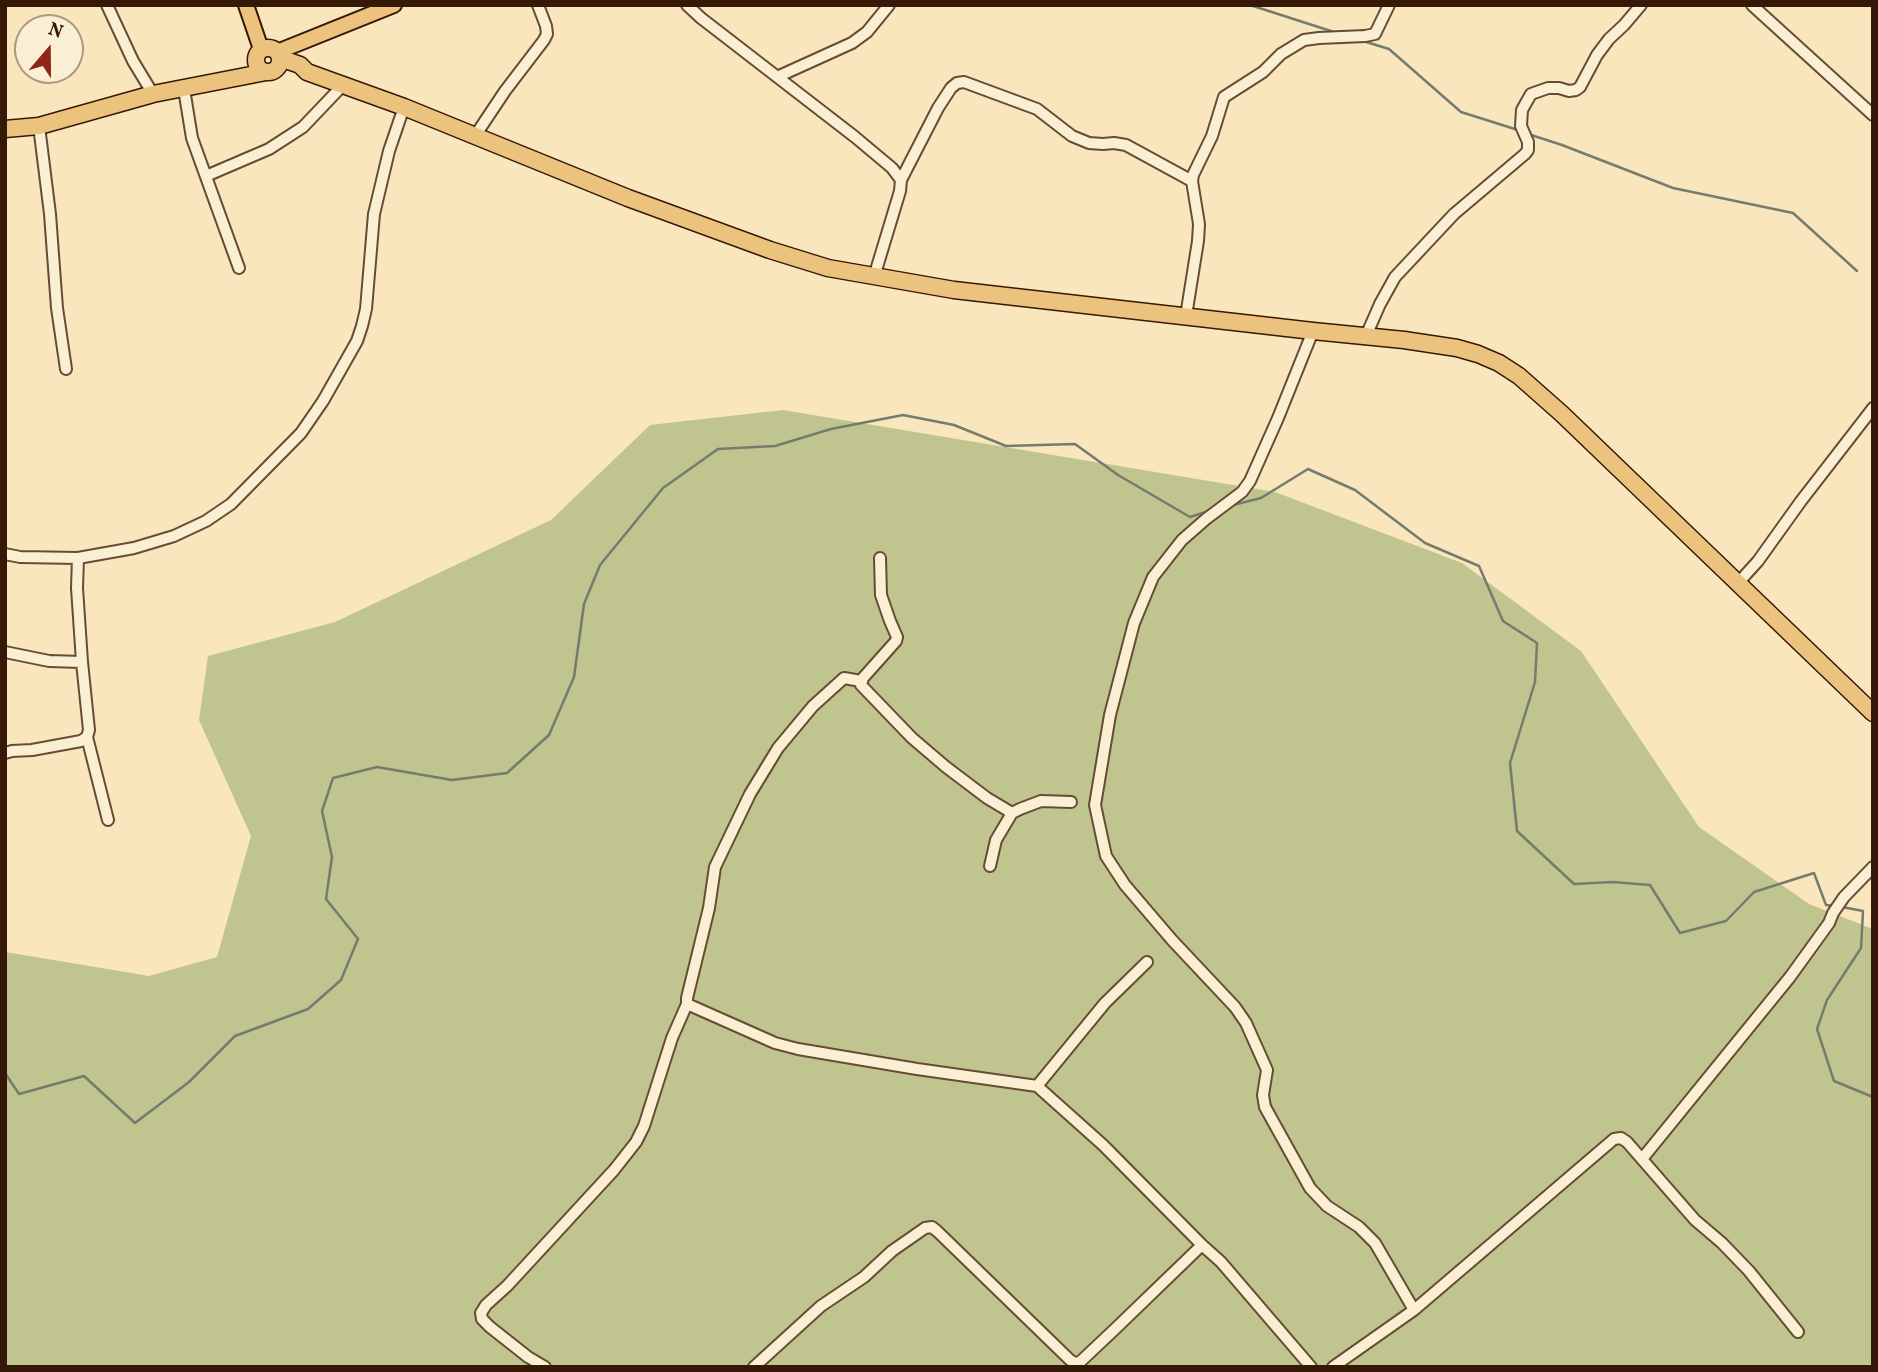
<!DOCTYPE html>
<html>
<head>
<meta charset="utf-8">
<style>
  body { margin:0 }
  #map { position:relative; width:1878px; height:1372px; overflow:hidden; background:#f9e6bc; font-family:Vollkorn,serif }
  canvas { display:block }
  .frame { position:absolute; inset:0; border:7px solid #361807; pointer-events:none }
  .north { position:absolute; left:14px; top:14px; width:70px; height:70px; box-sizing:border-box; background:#fbefd3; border:2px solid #ac9981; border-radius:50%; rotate:20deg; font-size:19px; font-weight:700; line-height:28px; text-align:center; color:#361807 }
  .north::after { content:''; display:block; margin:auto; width:24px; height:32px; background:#8f2418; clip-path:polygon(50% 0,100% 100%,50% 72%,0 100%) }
</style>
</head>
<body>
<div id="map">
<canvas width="1878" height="1372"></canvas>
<div class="frame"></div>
<div class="north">N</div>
</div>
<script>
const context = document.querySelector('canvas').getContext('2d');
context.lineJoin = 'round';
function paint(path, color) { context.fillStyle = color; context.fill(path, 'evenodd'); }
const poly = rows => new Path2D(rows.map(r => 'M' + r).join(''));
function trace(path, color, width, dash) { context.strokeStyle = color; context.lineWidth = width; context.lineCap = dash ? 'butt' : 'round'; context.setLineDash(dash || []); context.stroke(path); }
const green = poly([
  [783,410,1275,492,1462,563,1581,651,1699,827,1809,904,1873,929,1873,1367,5,1367,5,952,149,976,217,957,251,836,199,720,208,656,335,622,551,520,650,425]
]);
const stream = poly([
  [1250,5,1337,33],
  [1363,41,1389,49,1461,112,1518,130],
  [1528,134,1562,145,1673,188,1793,213,1857,271],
  [1233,505,1261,498,1308,469,1355,490,1425,543,1479,566,1503,621,1537,643,1535,682,1510,763,1517,831,1574,884,1613,882,1650,885,1680,933,1726,921,1754,892,1814,873,1826,905,1835,906],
  [1842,907,1863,911,1861,948,1827,1000,1817,1029,1834,1081,1873,1097],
  [5,1073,19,1094,84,1076,135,1123,189,1082,235,1036,308,1009,341,980,358,939,326,899,332,857,322,811,333,778,377,767,452,780,507,773,549,735,574,677,584,604,600,565,663,488,718,449,775,446,831,429,903,415,954,425,1006,446,1075,444,1118,475,1190,517,1209,511]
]);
const minor = poly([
  [107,5,133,61,153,94],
  [687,5,701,18,855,137,892,168,901,180,900,191,874,277],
  [1752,5,1873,115],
  [777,77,852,43,867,32,889,5],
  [184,89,192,138,239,268],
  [39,126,50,214,57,308,66,369],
  [475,136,505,91,544,40,547,34,546,26,538,5],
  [206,176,269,149,303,127,344,84],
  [901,180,938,108,951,88,957,83,964,82,1037,109,1072,136,1089,143,1103,144,1114,143,1126,145,1192,181],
  [1186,316,1198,241,1199,224,1192,181,1193,175,1212,136,1224,97,1263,72,1281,54,1304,40,1319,38,1365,36,1375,34,1389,5],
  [1313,331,1278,418,1250,481,1242,492,1206,519,1182,540,1153,577,1134,623,1110,715,1095,805,1106,856,1125,885,1172,940,1235,1007,1246,1023,1267,1070,1263,1095,1265,1107,1310,1188,1327,1206,1359,1227,1375,1243,1414,1310],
  [1366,336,1380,304,1395,277,1454,214,1525,154,1528,150,1528,142,1521,126,1522,110,1531,94,1548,88,1559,88,1569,91,1576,90,1580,87,1597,55,1609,39,1624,25,1641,5],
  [5,554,20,557,78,558,134,548,174,536,206,521,231,504,301,433,323,401,357,341,362,326,366,309,374,214,389,151,404,107],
  [78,558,77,588,82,662,89,730,87,737,108,820],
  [880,558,881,595,890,621,897,637,896,641,863,678,861,685,912,738,946,767,987,798,1012,813],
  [1739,582,1758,561,1801,501,1873,408],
  [5,652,49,661,82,662],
  [5,753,12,751,32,750,81,741,87,737],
  [990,866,996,840,1012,813,1020,809,1041,801,1071,802],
  [687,1004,775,1043,798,1049,917,1069,1037,1086,1103,1145,1202,1245,1221,1262,1311,1367],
  [1037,1086,1105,1003,1147,962],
  [1642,1159,1790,977,1829,923,1833,913,1844,897,1873,867],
  [545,1367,528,1357,490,1327,482,1319,481,1313,486,1305,507,1286,614,1170,636,1142,644,1126,672,1038,687,1004,687,998,709,908,715,867,750,794,778,748,813,706,844,678,861,681],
  [754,1367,821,1306,864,1277,892,1251,925,1228,932,1227,937,1231,1070,1360,1075,1363,1080,1362,1115,1329,1202,1245],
  [1333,1367,1414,1310,1614,1139,1621,1138,1627,1142,1695,1220,1722,1243,1749,1271,1798,1332]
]);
const major = poly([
  [246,5,261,49],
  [277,52,394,5]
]);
const highway = poly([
  '256 60a12 12 0 1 1 24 0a12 12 0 1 1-24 0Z',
  [280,58,300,65,307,72,404,107,628,198,770,250,828,268,954,290,1313,331,1404,340,1457,348,1478,354,1499,363,1519,376,1562,414,1873,713],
  [5,129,39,126,153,94,266,72]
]);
paint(green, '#c0c48f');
trace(stream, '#747c6e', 2.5);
trace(minor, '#674c34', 14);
trace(major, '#361807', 18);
trace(highway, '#361807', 19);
trace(minor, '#fbefd3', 10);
trace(major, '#ecc37e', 14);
trace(highway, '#ecc37e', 16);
</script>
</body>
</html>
